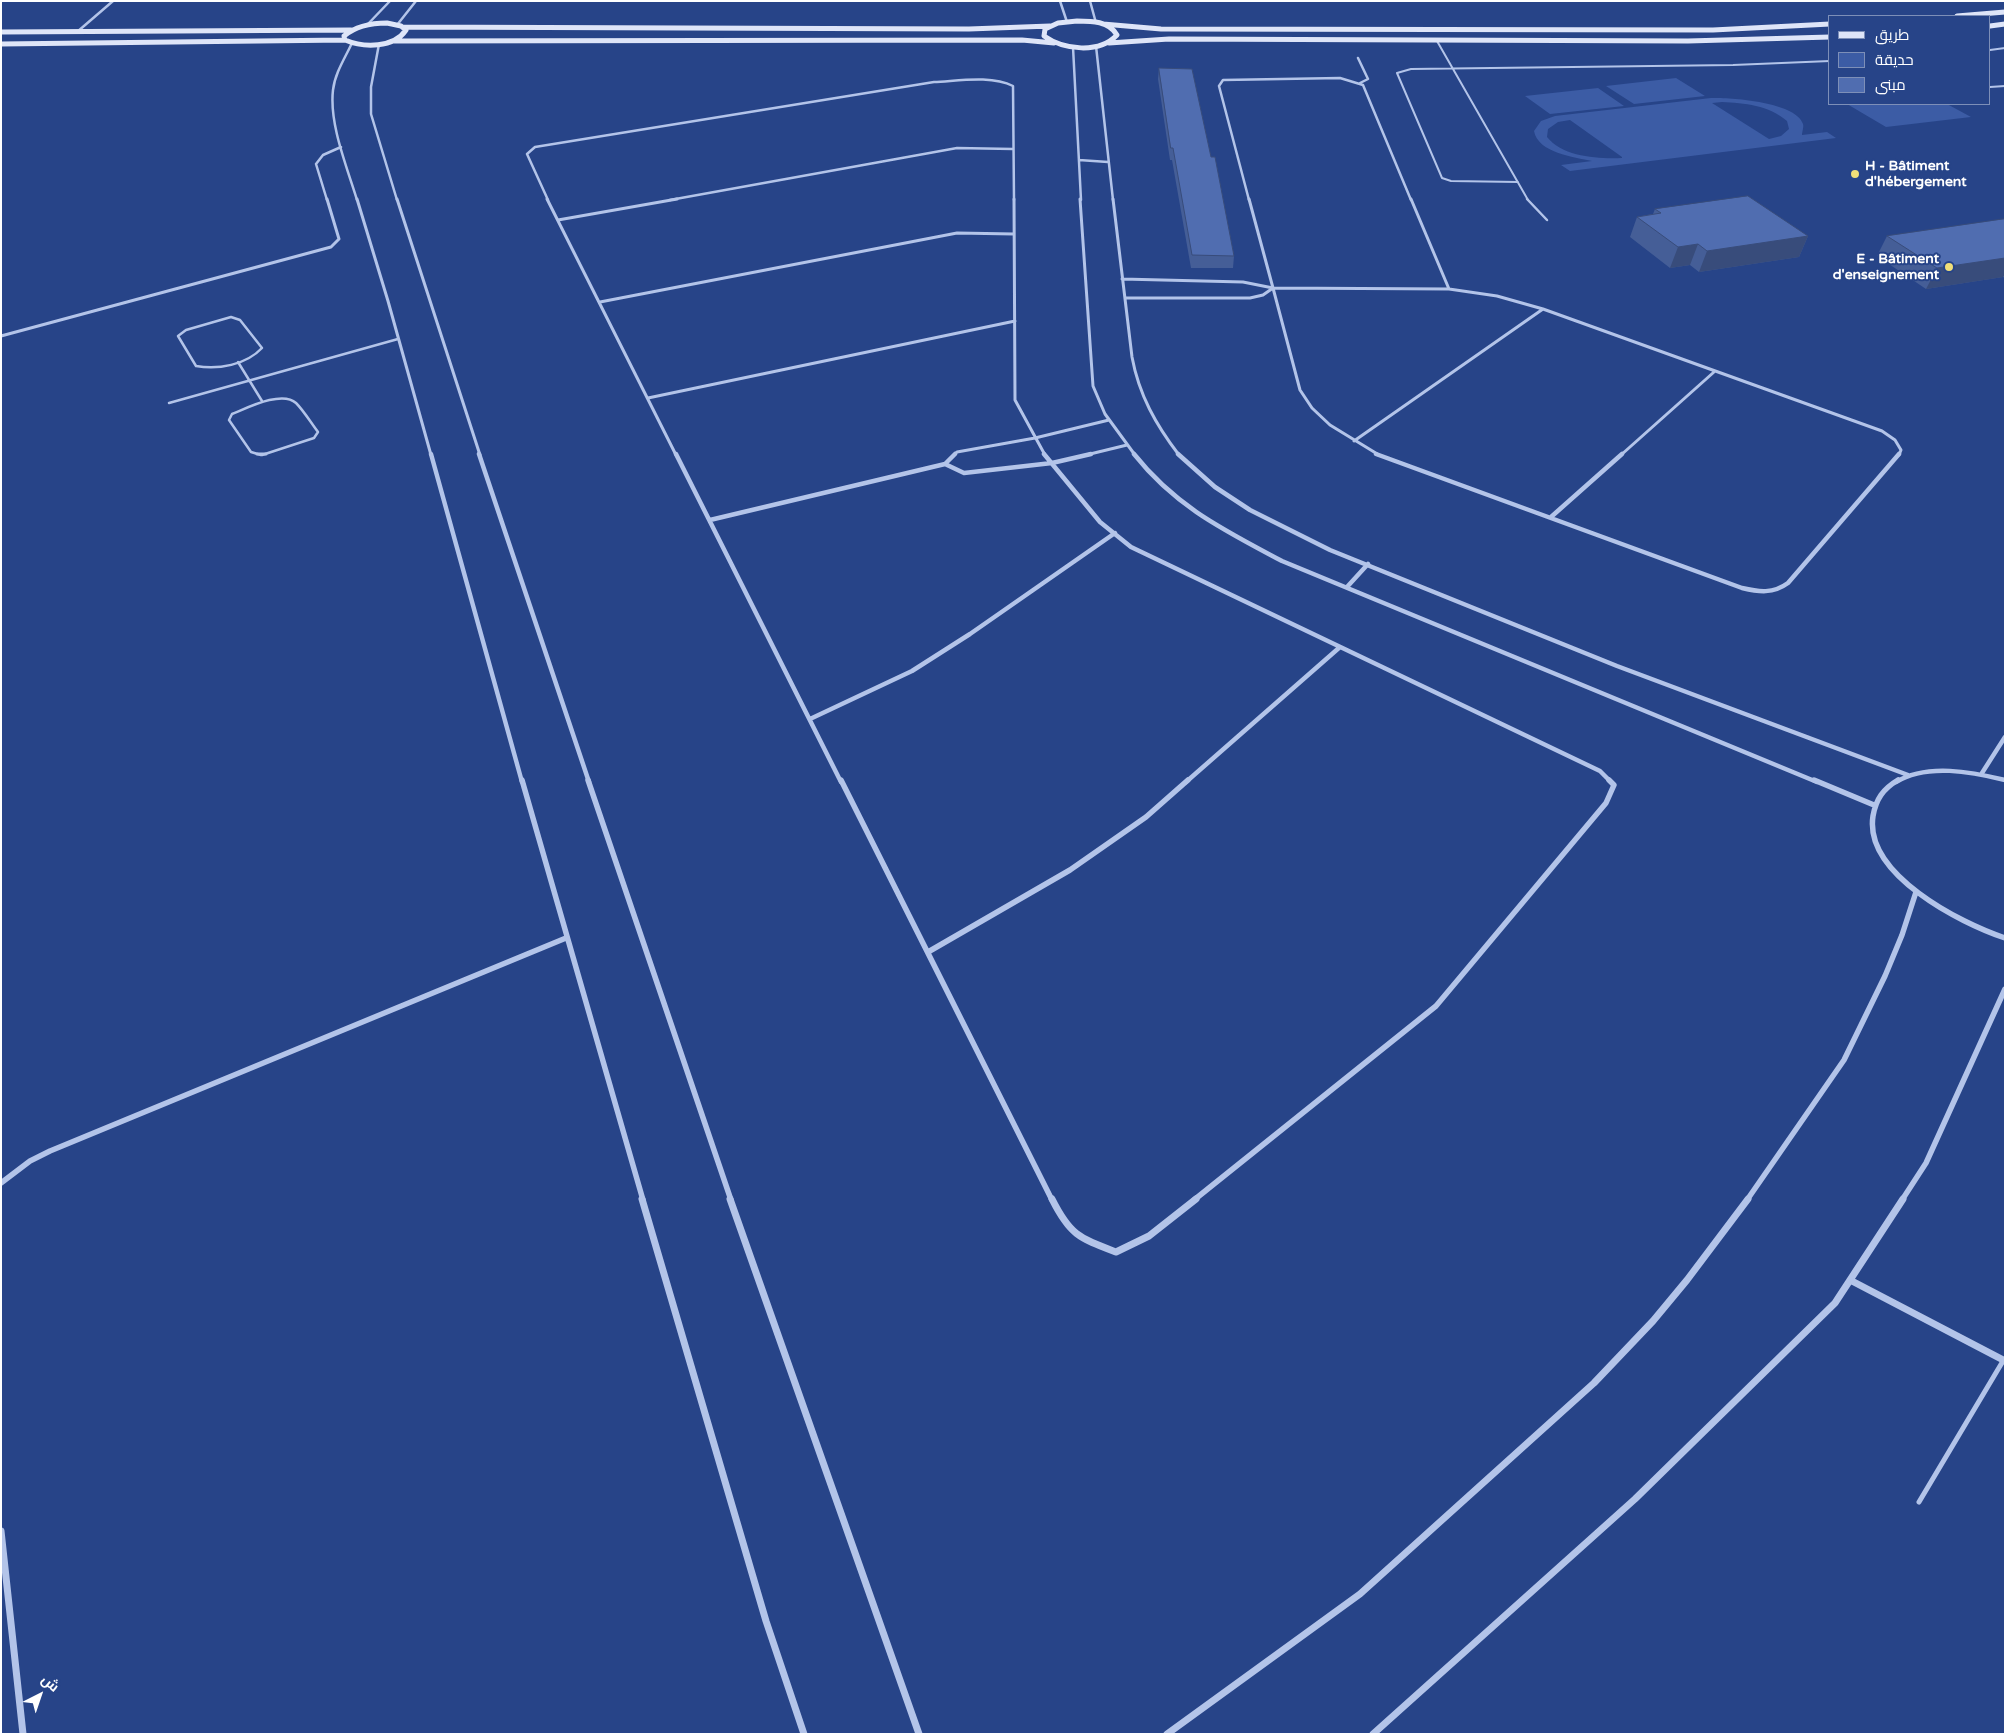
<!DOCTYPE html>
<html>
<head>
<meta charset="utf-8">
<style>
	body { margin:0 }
	#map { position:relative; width:2006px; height:1735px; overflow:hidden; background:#274488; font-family:"Varela Round",Cairo,sans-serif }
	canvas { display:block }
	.frame { position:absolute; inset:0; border:2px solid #fff; pointer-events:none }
	.legend { position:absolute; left:1828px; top:15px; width:162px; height:90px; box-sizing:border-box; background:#274488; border:1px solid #7d8fb8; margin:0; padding:6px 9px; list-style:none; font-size:15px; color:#fff }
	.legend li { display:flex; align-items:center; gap:10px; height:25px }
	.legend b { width:25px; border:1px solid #7d8fb8 }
	.north { position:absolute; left:15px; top:1670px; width:50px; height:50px; -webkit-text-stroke:4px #274488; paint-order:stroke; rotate:41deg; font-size:14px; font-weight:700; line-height:20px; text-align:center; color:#fff }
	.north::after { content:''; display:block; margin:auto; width:18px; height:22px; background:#fff; clip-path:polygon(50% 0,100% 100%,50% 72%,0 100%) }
</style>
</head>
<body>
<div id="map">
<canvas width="2006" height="1735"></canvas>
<div class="frame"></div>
<ul class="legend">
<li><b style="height:6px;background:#dee5f8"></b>طريق</li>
<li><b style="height:14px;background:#3c5ca5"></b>حديقة</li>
<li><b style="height:14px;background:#506db0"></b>مبنى</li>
</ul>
<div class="north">ش</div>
</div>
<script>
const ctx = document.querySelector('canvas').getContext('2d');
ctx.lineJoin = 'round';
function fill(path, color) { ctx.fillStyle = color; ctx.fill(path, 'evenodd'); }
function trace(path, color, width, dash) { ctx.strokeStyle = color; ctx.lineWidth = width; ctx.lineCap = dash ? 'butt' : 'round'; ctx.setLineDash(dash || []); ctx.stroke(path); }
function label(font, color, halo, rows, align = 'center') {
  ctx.font = font + ' "Varela Round",sans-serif'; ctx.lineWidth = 4; ctx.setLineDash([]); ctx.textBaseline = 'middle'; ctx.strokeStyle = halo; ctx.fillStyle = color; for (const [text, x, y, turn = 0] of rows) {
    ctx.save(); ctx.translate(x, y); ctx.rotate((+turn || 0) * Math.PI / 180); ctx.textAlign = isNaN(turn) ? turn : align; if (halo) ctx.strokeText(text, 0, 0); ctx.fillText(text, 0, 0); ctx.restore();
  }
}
const green = new Path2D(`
	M 1676,78 L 1705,96 L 1634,104 L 1606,86 Z
	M 1598,88 L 1624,106 L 1550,114 L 1525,96 Z
	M 1711,98 C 1729,97 1797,102 1803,124 C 1804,127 1802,132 1802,135 L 1827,132 L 1836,138 L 1570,171 L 1561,165 L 1592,161 C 1574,157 1538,153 1534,131 L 1541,121 L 1555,116 ZM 1722,102 C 1744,103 1769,105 1787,121 L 1789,129 L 1781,136 L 1769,139 L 1712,103 ZM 1570,120 L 1622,157 L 1622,158 C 1598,159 1563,157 1547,137 L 1548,129 L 1558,122 Z
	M 1847,104 L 1947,104 L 1971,117 L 1886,127 Z`);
const serviceFar3 = new Path2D(`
	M 1437,41 L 1528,200
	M 1990,50 L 2005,48
	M 1990,87 L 2005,86
	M 1518,182 L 1451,181 L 1442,178 L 1397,73 L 1411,69 L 1733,65 L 1830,61`);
const serviceFar2 = new Path2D(`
	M 1527,199 L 1547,220
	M 231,317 L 240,320 L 262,348 C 246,365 218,370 196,366 L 178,336 L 186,330 Z
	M 238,362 L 262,401
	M 169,403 L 398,339
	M 261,455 L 251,452 L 229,420 L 232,414 C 247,408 282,390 296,403 C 304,411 311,423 318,432 L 314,438 L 262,455`);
const serviceFar1 = new Path2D(`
	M 257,454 L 266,454`);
const service = new Path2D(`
	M 1919,1502 L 2003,1361`);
const minorFar4 = new Path2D(`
	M 1060,1 L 1067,22
	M 1090,1 L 1096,23
	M 367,25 L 390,1
	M 397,25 L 416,1
	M 77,32 L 113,1
	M 352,43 C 345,58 335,73 333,90 C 329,124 347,167 357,200
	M 379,44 L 371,87 L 371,114 L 397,200
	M 1096,46 L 1113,200
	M 1073,47 L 1081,200
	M 1358,58 L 1368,79 L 1360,83
	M 1079,160 L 1108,162
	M 327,200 L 316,164 L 323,155 L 341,147
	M 548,200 L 527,154 L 535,147 L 934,82 C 958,81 991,75 1013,86 L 1014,200
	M 670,200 L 957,148 L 1013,149
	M 1249,200 L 1219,86 L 1223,80 L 1340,78 L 1363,85 L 1411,200`);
const minorFar3 = new Path2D(`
	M 357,199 L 388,301 L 431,455
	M 397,199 L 480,455
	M 547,199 L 676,455
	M 1014,199 L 1015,400 L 1045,455
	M 1080,199 L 1093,386 L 1105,414 L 1135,455
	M 1113,199 L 1132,357 C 1139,395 1156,425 1179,455
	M 1249,199 L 1273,288
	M 1411,199 L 1449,289
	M 558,220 L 677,199
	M 1122,279 L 1243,282 L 1273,288
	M 1126,298 L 1250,298 L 1263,295 L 1273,288
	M 600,302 L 957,233 L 1014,234
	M 1,336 L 331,247 L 339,239 L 327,199
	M 648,398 L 1015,321
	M 1354,441 L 1543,309
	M 954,455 L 957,452 L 1035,438 L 1109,420
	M 1086,455 L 1127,445
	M 1379,455 L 1330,425 L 1312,408 L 1300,390 L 1273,288 L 1449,289 L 1497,296 L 1543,309 L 1882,431 L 1895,440 L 1901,450 L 1899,455
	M 1621,455 L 1714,372`);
const minorFar2 = new Path2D(`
	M 431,454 L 522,782
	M 479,454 L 589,782
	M 676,454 L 841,782
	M 1044,454 L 1100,522 L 1131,547 L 1600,771 L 1611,782
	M 1134,454 C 1176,507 1224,530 1282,561 L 1817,782
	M 1178,454 L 1215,487 L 1250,510 L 1330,550 L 1617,666 L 1908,775
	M 1376,454 L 1742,588 C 1759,592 1773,594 1788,583 L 1899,454
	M 945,464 L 964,473 L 1052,463 L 1091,454
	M 1551,517 L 1622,454
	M 710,520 L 945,464 L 955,454
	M 1347,587 L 1368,564
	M 810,719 L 912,671 L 970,634 L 1115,533
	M 1982,773 L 2005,737
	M 1186,782 L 1340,647
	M 1896,782 C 1927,763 1972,772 2005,780`);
const minorFar1 = new Path2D(`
	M 522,780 L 643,1200
	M 588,780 L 731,1200
	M 841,780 L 1052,1200
	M 1814,780 L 1874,805
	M 1898,780 C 1883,789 1876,799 1873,816 C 1864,874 1960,923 2005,938
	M 928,952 L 1070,870 L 1146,817 L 1188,780
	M 1,1183 L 30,1161 L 50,1151 L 566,938
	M 1194,1200 L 1436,1006 L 1606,803 L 1614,785 L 1609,780
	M 1747,1200 L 1844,1060 L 1885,976 L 1902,935 L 1916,892
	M 1902,1200 L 1926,1163 L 2005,989`);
const minor = new Path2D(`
	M 642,1199 L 766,1621 L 804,1734
	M 730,1199 L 919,1734
	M 1052,1199 C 1070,1235 1079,1238 1116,1252 L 1149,1236 L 1196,1199
	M 1850,1280 L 2005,1361
	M 1,1531 L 23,1734
	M 1167,1734 L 1360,1594 L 1594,1383 L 1653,1321 L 1687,1280 L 1748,1199
	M 1373,1734 L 1635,1499 L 1835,1303 L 1903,1199`);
const secondary = new Path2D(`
	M 1957,16 L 2005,12
	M 1077,21 C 1092,21 1109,21 1117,35 C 1099,54 1064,50 1044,36 L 1045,29 L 1058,23 Z
	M 387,23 L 401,26 L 406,30 C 394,48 364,48 345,40 L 344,36 C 356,26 371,23 387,23 Z
	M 1103,24 L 1161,29 L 1713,30 L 1830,24
	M 1990,26 L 2005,24
	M 403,27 L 969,29 L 1050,26
	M 1,32 L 351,30
	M 392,41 L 1022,40 L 1054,43
	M 1109,43 L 1169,39 L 1688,41 L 1830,37
	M 1,44 L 345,40`);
const wall = new Path2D(`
	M 1159,68 L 1211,157 L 1234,256 L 1233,268 L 1191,268 L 1172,160 L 1170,160 L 1158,79 Z
	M 1655,209 L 1808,236 L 1799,257 L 1699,272 L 1690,265 L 1670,268 L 1630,237 L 1637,217 L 1653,214 Z
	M 2005,219 L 2005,278 L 2003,277 L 1926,289 L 1877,256 L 1887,236 Z`);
const shadedWall = new Path2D(`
	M 1808,236 L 1799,257 L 1699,272 L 1707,251 Z
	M 1698,244 L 1690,265 L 1670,268 L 1678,247 Z
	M 2005,258 L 2005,274 L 2003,277 L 1926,289 L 1937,268 Z`);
const building = new Path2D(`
	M 1159,68 L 1192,69 L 1211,157 L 1215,157 L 1234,256 L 1192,255 L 1173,148 L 1171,148 Z
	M 1748,196 L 1808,236 L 1707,251 L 1698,244 L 1678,247 L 1637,217 L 1661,213 L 1655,209 Z
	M 2005,219 L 2005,258 L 1937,268 L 1887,236 Z`);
const markers = [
	[1855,174,5,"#f1df79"],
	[1949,267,5,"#f1df79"]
];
const farPoinames = [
	["H - Bâtiment",1865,166],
	["d'hébergement",1865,182],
	["E - Bâtiment",1939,259,"right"],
	["d'enseignement",1939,275,"right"]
];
fill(green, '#3c5ca5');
trace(serviceFar3, '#b3c4e9', 2);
trace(serviceFar2, '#b3c4e9', 2.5);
trace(serviceFar1, '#b3c4e9', 3);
trace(service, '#b3c4e9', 5);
trace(minorFar4, '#b3c4e9', 2.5);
trace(minorFar3, '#b3c4e9', 3);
trace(minorFar2, '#b3c4e9', 4.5);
trace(minorFar1, '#b3c4e9', 5.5);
trace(minor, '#b3c4e9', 7);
trace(secondary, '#dee5f8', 5);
fill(wall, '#455e97');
fill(shadedWall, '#384c7b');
fill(building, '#506db0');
trace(building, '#384c7b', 1);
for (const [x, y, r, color] of markers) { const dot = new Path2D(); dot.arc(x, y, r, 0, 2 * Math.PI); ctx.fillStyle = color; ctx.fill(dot); trace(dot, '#274488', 2); }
label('bold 14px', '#fff', '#274488', farPoinames, 'left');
</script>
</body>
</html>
